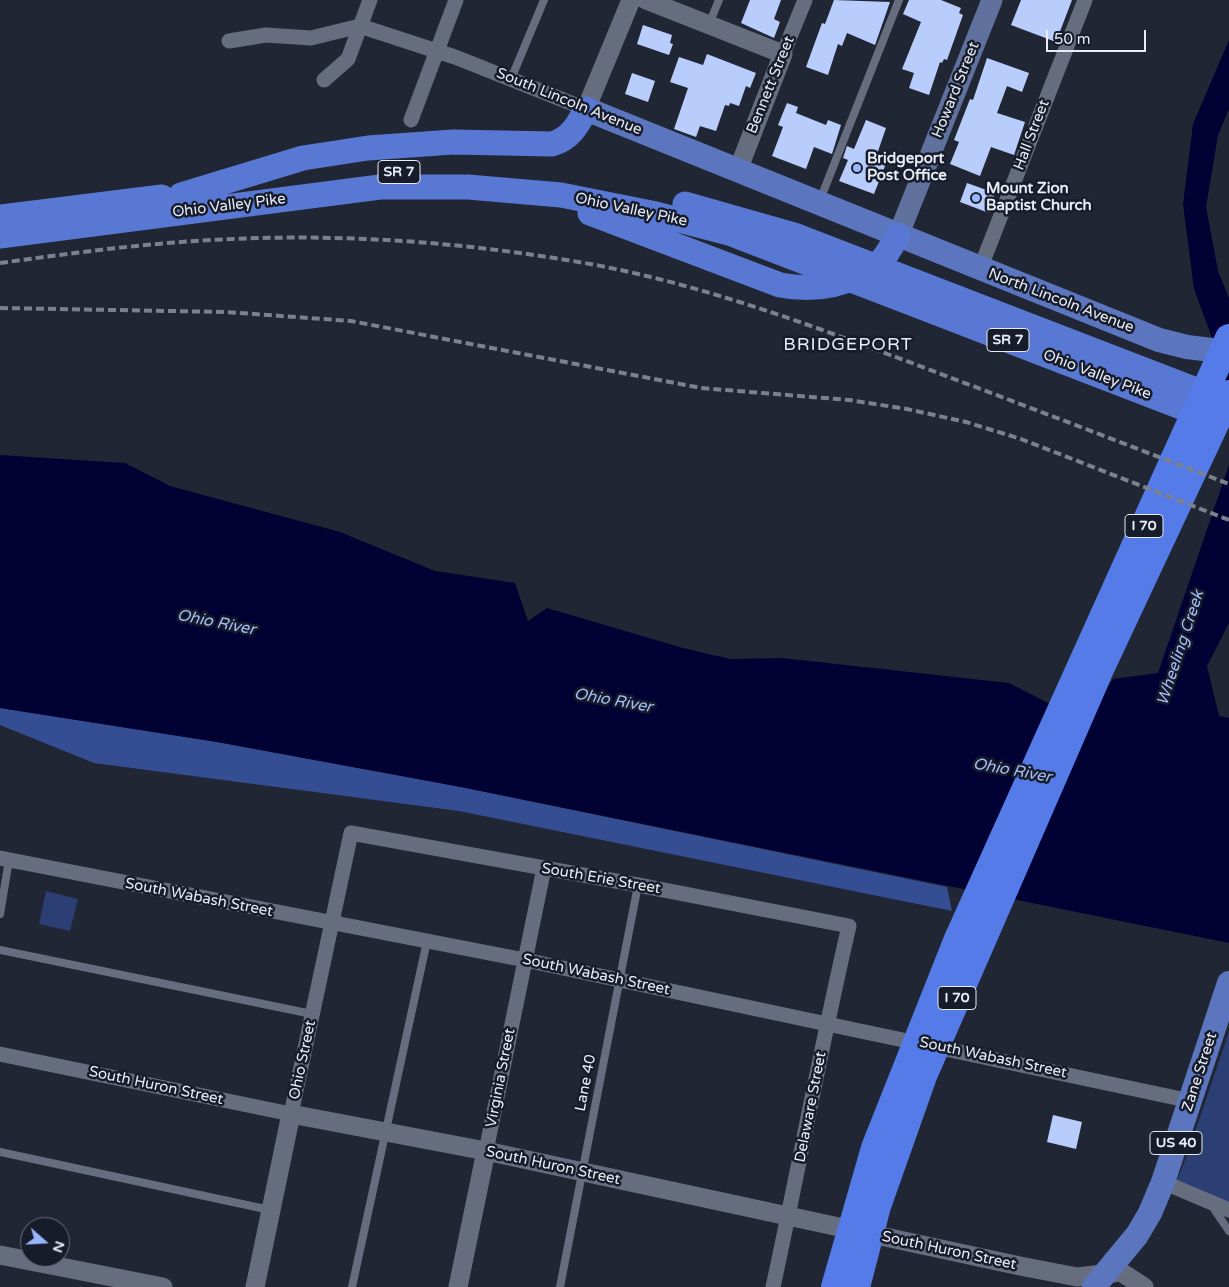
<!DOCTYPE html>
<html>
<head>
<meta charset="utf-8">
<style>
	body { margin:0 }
	#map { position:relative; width:1229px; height:1287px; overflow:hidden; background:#202634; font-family:"Varela Round",sans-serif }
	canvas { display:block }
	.north { position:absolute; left:20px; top:1217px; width:50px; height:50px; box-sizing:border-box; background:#171c2a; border:1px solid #6a6f7c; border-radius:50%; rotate:109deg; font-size:14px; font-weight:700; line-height:20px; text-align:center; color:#e7ecf6 }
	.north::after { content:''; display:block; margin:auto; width:18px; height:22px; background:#98b5fd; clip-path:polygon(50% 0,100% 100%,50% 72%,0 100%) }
	.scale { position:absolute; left:1046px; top:30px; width:100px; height:22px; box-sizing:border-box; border:2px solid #e7ecf6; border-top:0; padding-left:6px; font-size:15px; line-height:18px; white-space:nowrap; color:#e7ecf6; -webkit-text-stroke:4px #171c2a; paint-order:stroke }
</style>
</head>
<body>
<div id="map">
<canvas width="1229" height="1287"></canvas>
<div class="north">N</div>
<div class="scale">50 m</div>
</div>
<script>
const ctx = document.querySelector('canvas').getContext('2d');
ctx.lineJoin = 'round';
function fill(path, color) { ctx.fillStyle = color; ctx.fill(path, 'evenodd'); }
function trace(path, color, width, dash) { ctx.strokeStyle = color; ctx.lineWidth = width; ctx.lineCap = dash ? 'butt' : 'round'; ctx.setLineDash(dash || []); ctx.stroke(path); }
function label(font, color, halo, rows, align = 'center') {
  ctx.font = font + ' "Varela Round",sans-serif'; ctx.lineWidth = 5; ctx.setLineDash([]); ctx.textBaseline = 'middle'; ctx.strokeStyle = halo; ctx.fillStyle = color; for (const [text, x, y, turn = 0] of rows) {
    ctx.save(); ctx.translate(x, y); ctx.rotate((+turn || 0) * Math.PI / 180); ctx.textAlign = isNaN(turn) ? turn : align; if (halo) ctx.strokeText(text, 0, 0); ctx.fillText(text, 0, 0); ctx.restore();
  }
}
const green = new Path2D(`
	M 46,891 L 78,899 L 70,931 L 39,924 Z
	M 1229,1032 L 1229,1210 L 1174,1187 L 1186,1158 Z`);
const forest = new Path2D(`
	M 0,708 L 217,742 L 461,787 L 947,887 L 952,911 L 459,811 L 94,763 L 0,725 Z`);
const water = new Path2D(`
	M 1229,40 L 1229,109 L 1218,135 L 1206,207 L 1218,271 L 1229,298 L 1229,416 L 1225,373 L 1194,289 L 1183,204 L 1193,124 Z
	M 0,455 L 125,463 L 170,486 L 340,532 L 435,571 L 515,583 L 528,621 L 547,608 L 683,648 L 730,659 L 782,658 L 1009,683 L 1085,722 L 1113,679 L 1158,673 L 1229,465 L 1229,623 L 1207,666 L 1219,716 L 1229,718 L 1229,943 L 461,787 L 217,742 L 0,708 Z`);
const building = new Path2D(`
	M 750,0 L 781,0 L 774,19 L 780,22 L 774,38 L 741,23 Z
	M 834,0 L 890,2 L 875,45 L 847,33 L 842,46 L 838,44 L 828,75 L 806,67 L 822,23 L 825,24 Z
	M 909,0 L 941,0 L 961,8 L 959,13 L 963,15 L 947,60 L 944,59 L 942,63 L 940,62 L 929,95 L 909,88 L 914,73 L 902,69 L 921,22 L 903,14 Z
	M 1021,0 L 1072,0 L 1056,42 L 1011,25 Z
	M 643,25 L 672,35 L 670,43 L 673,44 L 669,55 L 637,44 Z
	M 707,54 L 756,73 L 750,88 L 746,86 L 739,106 L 730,103 L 729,106 L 725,105 L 716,131 L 700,126 L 696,137 L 674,129 L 688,88 L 670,82 L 679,57 L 703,65 Z
	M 987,58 L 1029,73 L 1022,92 L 1007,86 L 997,113 L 1025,122 L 1014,155 L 991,147 L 980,176 L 950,164 L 959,142 L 954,140 L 970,99 L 973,100 Z
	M 632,73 L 655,81 L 648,102 L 625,94 Z
	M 787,103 L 798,107 L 796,113 L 826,125 L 828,120 L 841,125 L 832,154 L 814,147 L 806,169 L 772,156 L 783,127 L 778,125 Z
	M 866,120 L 886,128 L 876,157 L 887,161 L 874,194 L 839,181 L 848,160 L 843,158 L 847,146 L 854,149 Z
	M 967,183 L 995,193 L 989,213 L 960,202 Z
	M 1053,1115 L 1082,1122 L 1076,1149 L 1047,1142 Z`);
const service = new Path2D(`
	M 709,24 L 719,0
	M 511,79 L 544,0
	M 820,200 L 899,0
	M 0,914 L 9,860
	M 0,950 L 312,1014
	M 0,1152 L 270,1210
	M 1212,1206 L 1229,1231
	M 352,1287 L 427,941
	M 560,1287 L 638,885`);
const minor = new Path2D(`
	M 229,41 L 266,35 L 311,38 L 360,26 L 455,57 L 586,109
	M 783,54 L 805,0
	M 324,80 L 348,59 L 370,0
	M 411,120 L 456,0
	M 980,269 L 1085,0
	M 0,858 L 525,960 L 1191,1101
	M 0,1054 L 291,1114 L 351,833 L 638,885 L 849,926 C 821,1046 799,1167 773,1287
	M 486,1151 L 544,868
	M 1163,1182 L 1229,1210`);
const tertiary = new Path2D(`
	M 646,0 L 783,54 L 738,170
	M 586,109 L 631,0
	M 0,1255 L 163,1287
	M 255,1287 L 291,1114 L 486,1151 L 1020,1266 L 1077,1277 L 1121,1272 L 1144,1287
	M 458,1287 L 486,1151`);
const secondary = new Path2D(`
	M 898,236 L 992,0`);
const primary = new Path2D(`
	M 586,109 L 1159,340 L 1187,347 L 1229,352
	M 1094,1287 L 1137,1235 L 1150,1213 L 1163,1182 L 1229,983`);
const trunk = new Path2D(`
	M 181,195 L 303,158 L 368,148 L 453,142 L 552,144 C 570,139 578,125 586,109
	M 685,204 L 794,235 L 1222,400
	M 590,213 L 780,285 C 816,292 851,285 880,262 C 887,256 892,244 898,236
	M 0,217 L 162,197
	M 0,236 L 380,187 L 468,187 L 561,195 L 656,214 L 732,234 L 1215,420`);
const motorway = new Path2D(`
	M 835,1287 L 875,1148 L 958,939 L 1229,338
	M 856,1287 L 877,1206 L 923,1076 L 1101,667 L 1229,394`);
const rail = new Path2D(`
	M 0,263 C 65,254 131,245 196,241 C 328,232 461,241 590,264 C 705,285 816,327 925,368 C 1026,406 1128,445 1229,484
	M 0,308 L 226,312 L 351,321 L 701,388 L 849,400 L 907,409 L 966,422 L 1021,439 L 1229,520`);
const markers = [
	[857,168,5,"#98b5fd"],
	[976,198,5,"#98b5fd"]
];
const shields = [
	[399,172,42],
	[1008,340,42],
	[1144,526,38],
	[957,998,38],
	[1176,1143,52]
];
const shieldNames = [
	["SR 7",399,172],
	["SR 7",1008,340],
	["I 70",1144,526],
	["I 70",957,998],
	["US 40",1176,1143]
];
const streetNames = [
	["Bennett Street",771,85,-68],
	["Howard Street",956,90,-68],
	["South Lincoln Avenue",569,102,22],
	["Hall Street",1032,135,-69],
	["Ohio Valley Pike",229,206,-7],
	["Ohio Valley Pike",631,210,12],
	["North Lincoln Avenue",1061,301,21],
	["Ohio Valley Pike",1097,375,21],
	["South Erie Street",601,879,10],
	["South Wabash Street",199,898,11],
	["South Wabash Street",596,975,12],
	["South Wabash Street",993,1058,12],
	["Ohio Street",303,1060,-78],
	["Zane Street",1200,1072,-72],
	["Virginia Street",501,1078,-79],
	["Lane 40",586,1083,-79],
	["South Huron Street",156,1086,12],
	["Delaware Street",811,1107,-79],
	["South Huron Street",553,1166,12],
	["South Huron Street",949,1251,12]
];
const poiNames = [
	["Bridgeport",867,159],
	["Post Office",867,176],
	["Mount Zion",986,189],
	["Baptist Church",986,206]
];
const waterNames = [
	["Ohio River",216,623,11],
	["Wheeling Creek",1181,648,-72],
	["Ohio River",613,701,10],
	["Ohio River",1012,771,10]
];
const quarterNames = [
	["BRIDGEPORT",848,345]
];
fill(green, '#2b3f75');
fill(forest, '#354d93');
fill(water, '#010233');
fill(building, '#b9cdfd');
trace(service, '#656d7e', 8);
trace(minor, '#656d7e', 15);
trace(tertiary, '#656d7e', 19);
trace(secondary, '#60719e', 21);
trace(primary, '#5b75be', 24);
trace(trunk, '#5878d3', 25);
trace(motorway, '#557be8', 28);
trace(rail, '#7b818d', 4, [8, 4]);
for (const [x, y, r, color] of markers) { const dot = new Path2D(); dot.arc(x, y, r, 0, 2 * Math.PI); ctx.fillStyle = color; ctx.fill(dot); trace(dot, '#171c2a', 2); }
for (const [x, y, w] of shields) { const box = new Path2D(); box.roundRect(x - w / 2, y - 11.5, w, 23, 4); ctx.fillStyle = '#171c2a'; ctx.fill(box); trace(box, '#e7ecf6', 1); }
label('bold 14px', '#e7ecf6', null, shieldNames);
label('15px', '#e7ecf6', '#171c2a', streetNames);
label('bold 15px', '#e7ecf6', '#171c2a', poiNames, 'left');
label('italic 16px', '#a5befa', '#171c2a', waterNames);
ctx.letterSpacing = '1px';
label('18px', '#e7ecf6', '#171c2a', quarterNames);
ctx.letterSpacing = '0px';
</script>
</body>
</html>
